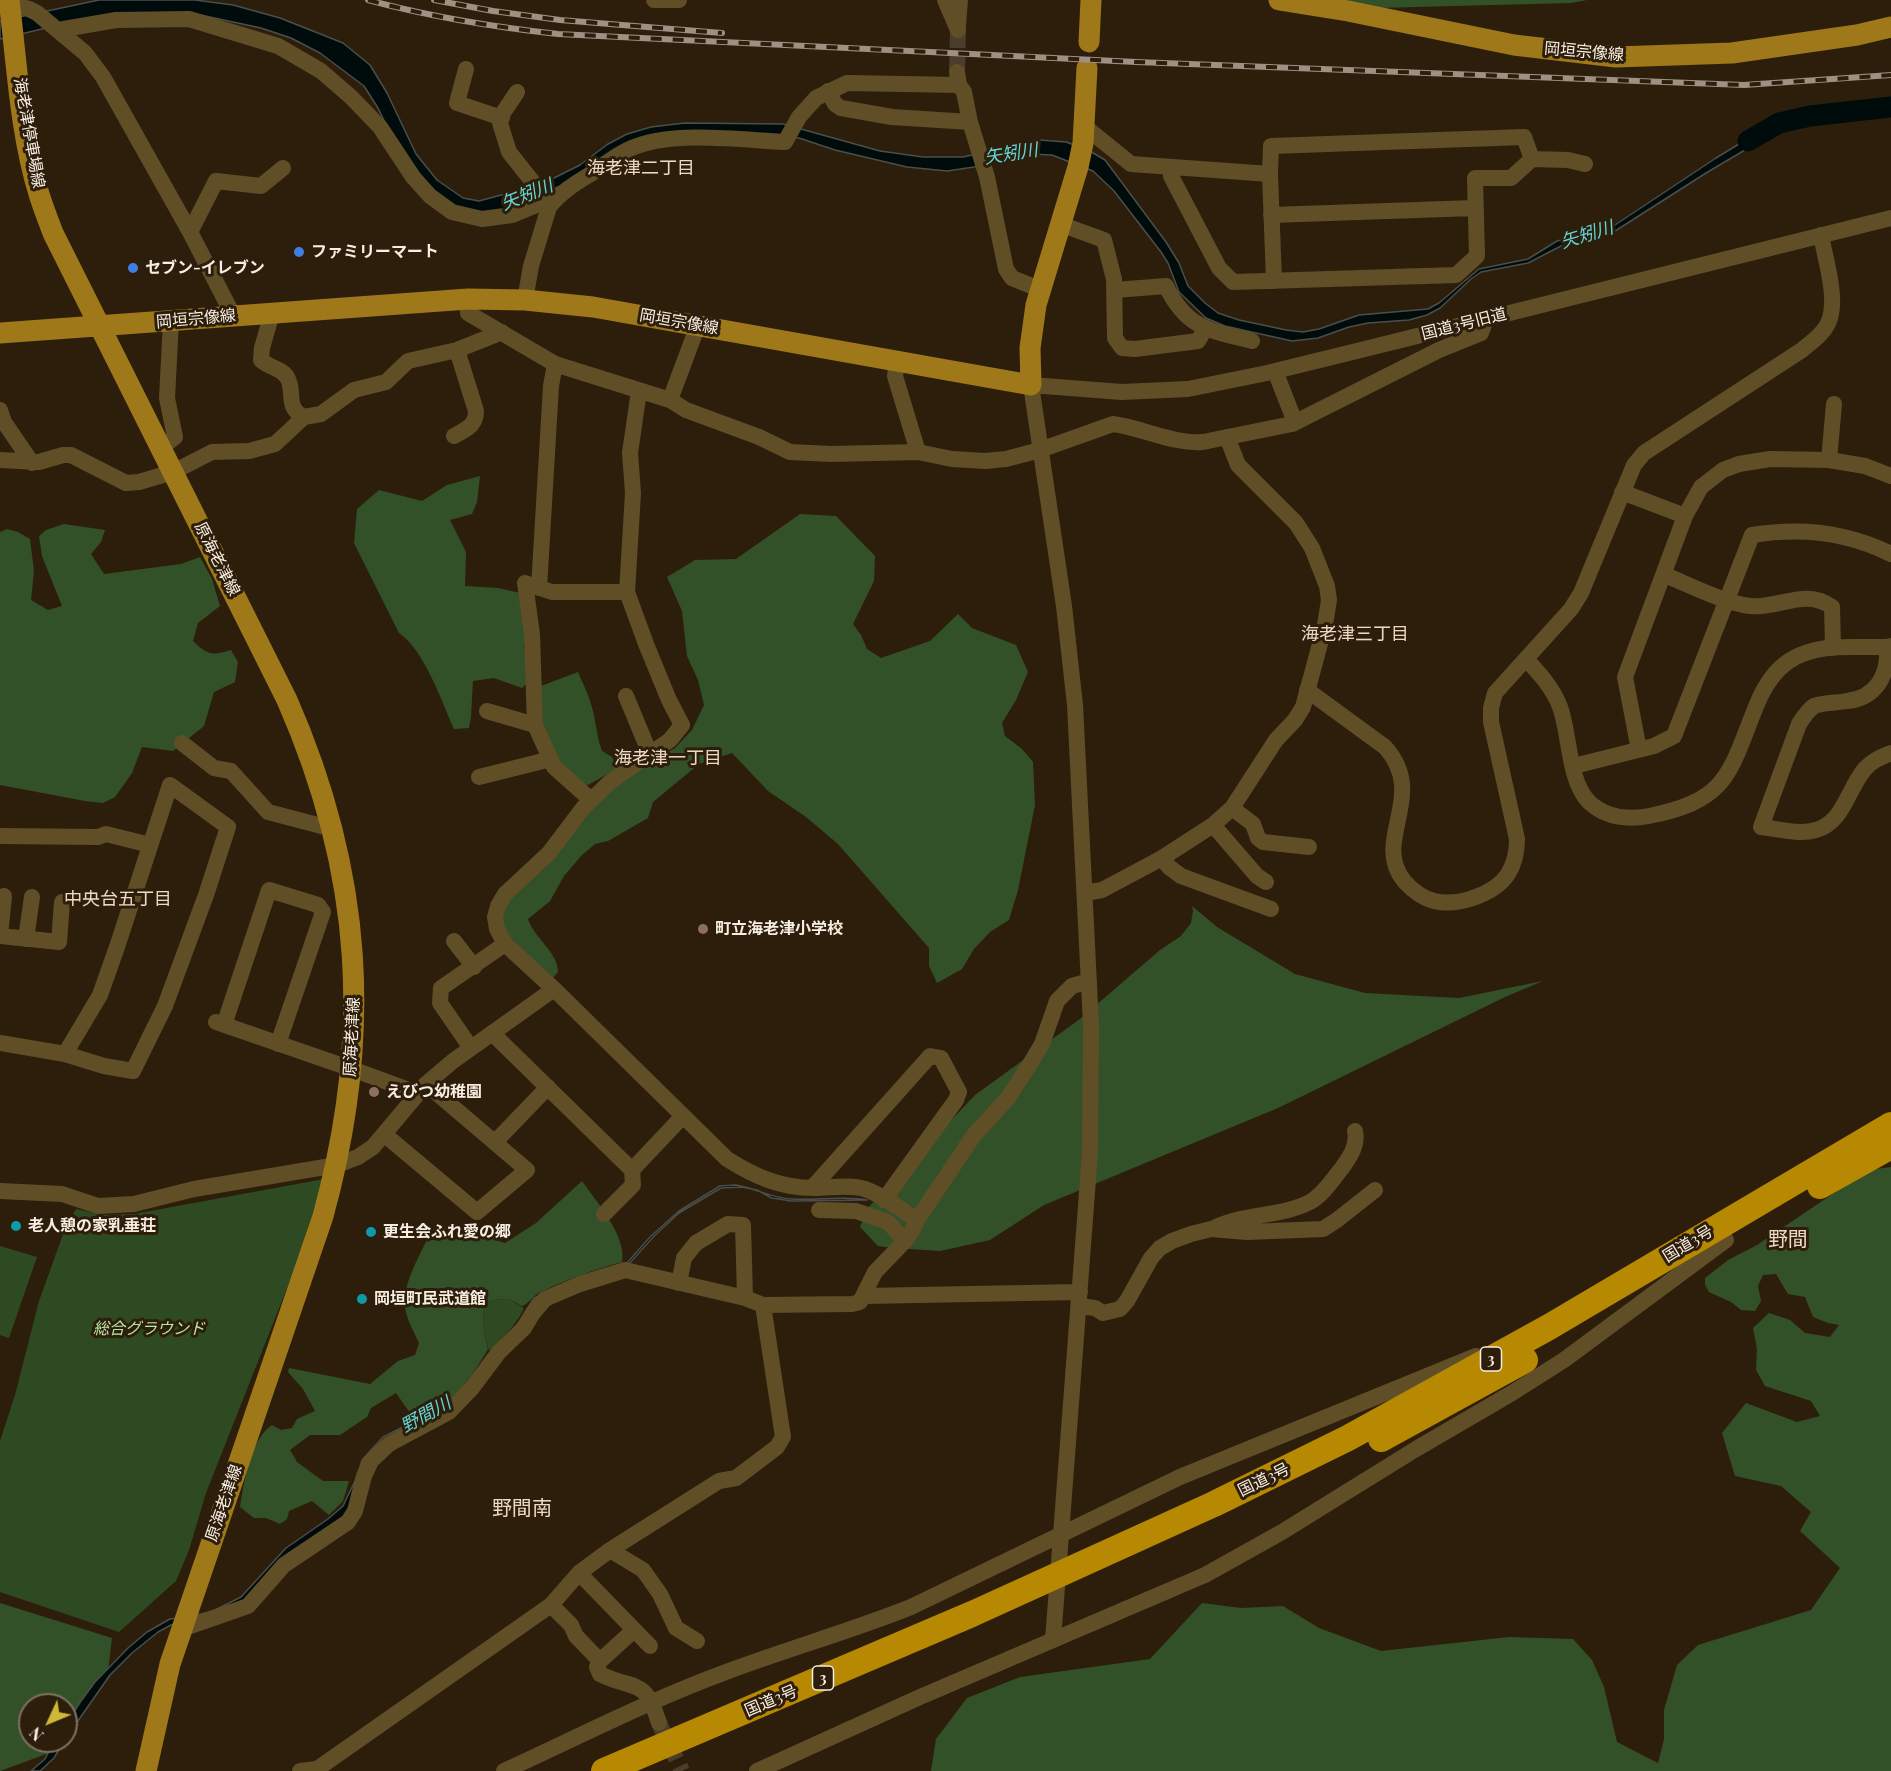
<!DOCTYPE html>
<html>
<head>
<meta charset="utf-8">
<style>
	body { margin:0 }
	#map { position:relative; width:1891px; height:1771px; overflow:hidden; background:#2d1e0c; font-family:"Playfair Display",serif }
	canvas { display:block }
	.north { position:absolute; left:18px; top:1693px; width:60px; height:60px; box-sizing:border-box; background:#2d1e0c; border:2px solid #7e7161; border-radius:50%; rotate:226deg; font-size:16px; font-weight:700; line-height:24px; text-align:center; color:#f7ede1 }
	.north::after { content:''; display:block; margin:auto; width:21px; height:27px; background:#ceb837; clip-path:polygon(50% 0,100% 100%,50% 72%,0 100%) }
</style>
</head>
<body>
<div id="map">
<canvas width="1891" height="1771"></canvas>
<div class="north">N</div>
</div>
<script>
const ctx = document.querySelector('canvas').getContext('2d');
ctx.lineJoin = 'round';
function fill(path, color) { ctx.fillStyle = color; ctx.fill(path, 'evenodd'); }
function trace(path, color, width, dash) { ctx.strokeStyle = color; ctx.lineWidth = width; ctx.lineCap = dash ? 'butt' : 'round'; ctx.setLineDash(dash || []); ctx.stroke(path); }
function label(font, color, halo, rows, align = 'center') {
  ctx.font = font + ' "Playfair Display","Noto Sans JP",serif'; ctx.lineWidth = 6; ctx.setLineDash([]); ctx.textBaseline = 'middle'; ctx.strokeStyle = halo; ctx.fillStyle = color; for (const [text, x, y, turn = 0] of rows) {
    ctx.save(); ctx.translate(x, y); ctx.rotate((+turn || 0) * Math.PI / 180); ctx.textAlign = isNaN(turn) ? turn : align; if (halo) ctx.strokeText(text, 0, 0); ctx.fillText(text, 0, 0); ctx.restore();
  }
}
const green = new Path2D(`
	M 324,1179 L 289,1283 L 206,1493 L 189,1550 L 176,1581 L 119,1632 L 0,1592 L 0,1441 L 15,1395 L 39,1301 L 66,1226 L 76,1209 L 103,1215 L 134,1214 Z
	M 0,1246 L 37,1257 L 9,1338 L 0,1335 Z
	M 509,1299 L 524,1308 C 516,1326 503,1337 489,1351 L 484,1333 L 483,1309 L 490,1300 Z`);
const forest = new Path2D(`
	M 1286,0 L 1587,0 L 1571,3 L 1299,10 Z
	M 480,476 L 477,502 L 472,514 L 450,520 L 466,552 L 465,586 L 498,588 L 520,593 L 529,636 L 524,647 L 531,658 L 531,680 L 522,688 L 494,678 L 473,681 L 471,717 L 469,728 L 454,729 C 441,700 425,651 399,633 L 354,543 L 357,509 L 379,490 L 422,501 L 447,485 Z
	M 800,514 L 836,516 L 875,556 L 874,581 L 853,624 L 861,635 L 867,649 L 881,658 L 930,641 L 958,614 L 972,628 L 1016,645 L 1028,672 L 1016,700 L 1002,723 L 1005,736 L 1022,749 L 1033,762 L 1035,805 L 1018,890 L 1009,920 L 990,932 L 974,949 L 962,969 L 937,983 L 929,966 L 929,948 L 838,844 L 806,817 L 768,791 L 732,753 L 699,764 L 653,802 L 648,818 L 608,841 L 595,844 L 582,855 L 564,876 L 550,901 L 528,919 C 534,938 558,952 558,972 L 552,979 L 506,935 L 502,920 L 506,903 L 592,808 L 618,782 L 675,748 L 692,730 L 704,705 L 698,680 L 687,656 L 682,611 L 667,577 L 695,560 L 736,559 Z
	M 64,524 L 105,530 L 101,542 L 91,554 L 104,574 L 181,564 L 200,557 L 212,579 L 220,606 L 198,623 L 193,641 C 207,655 212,656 231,650 L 238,662 L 235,682 L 214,692 L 204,726 L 173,751 L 142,747 L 132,773 L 115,797 L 103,803 L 85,801 L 0,785 L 0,532 L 7,529 L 18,532 L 30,539 L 34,571 L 31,600 L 48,610 L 62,606 L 42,556 L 39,536 L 46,530 Z
	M 578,672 C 582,682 588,693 591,704 C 596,719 596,735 602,751 L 612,757 L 618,768 L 588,785 L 579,784 L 557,765 L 538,715 L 541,686 Z
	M 1192,906 L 1217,927 L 1295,974 L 1365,993 L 1459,998 L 1543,981 L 1505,997 L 1278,1108 L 1044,1205 L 990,1240 L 940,1251 L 894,1248 L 878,1246 L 860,1227 L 867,1209 L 975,1095 L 1080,1019 L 1160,950 L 1181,936 L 1191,923 L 1193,911 Z
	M 1891,1167 L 1891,1771 L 931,1771 L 936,1739 L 967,1698 L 1020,1677 L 1150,1659 L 1202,1603 L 1241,1608 L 1283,1606 L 1319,1628 L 1381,1651 L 1509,1637 L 1573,1639 L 1592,1660 L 1604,1687 L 1617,1742 L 1658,1763 L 1664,1739 L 1664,1710 L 1677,1665 L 1698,1645 L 1811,1610 L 1840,1568 L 1800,1531 L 1811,1512 L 1781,1486 L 1735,1476 L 1722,1433 L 1746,1403 L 1797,1422 L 1820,1416 L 1811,1401 L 1765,1386 L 1756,1370 L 1757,1349 L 1753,1328 L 1769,1313 L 1790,1320 L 1805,1333 L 1830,1337 L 1839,1325 L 1828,1323 L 1813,1317 L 1805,1297 L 1788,1294 L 1776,1274 L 1763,1275 L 1758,1286 L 1761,1301 L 1755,1311 L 1741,1310 L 1731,1302 L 1709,1292 L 1705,1285 L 1705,1278 L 1728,1260 L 1757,1245 L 1868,1170 Z
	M 582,1181 C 596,1201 627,1236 622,1262 C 594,1270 567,1279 541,1292 C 533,1295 530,1303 522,1306 L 509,1299 L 490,1300 L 483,1309 L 484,1333 L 488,1349 C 472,1376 447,1419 410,1413 L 396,1393 L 371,1408 L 367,1417 L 340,1435 L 310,1435 L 290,1450 L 297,1462 L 323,1481 L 349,1481 L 343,1501 L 329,1515 L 312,1501 L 289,1511 L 287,1519 L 280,1524 L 266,1518 L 254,1518 L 240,1507 C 244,1482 250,1440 272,1425 L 281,1430 L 292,1428 L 297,1419 L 315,1411 L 303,1389 L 288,1372 L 289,1368 L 370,1384 L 398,1361 L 415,1355 L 419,1343 C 414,1332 407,1320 405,1308 C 401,1285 423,1249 433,1228 L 450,1225 L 505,1243 L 536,1223 Z
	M 0,1603 L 112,1638 L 108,1671 L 66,1729 L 66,1705 L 30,1705 L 30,1741 L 58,1741 L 49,1753 L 0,1771 Z`);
const water = new Path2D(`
	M 99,0 L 195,0 L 233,5 L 280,18 L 343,43 L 370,65 L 387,93 L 416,154 L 437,180 L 463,198 L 479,201 L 542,184 L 580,165 L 608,144 L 627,134 L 651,127 L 685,123 L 783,124 L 880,151 L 923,157 L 963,157 L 1039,140 L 1066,142 L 1088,150 L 1105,160 L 1166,242 L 1179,263 L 1188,286 L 1205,303 L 1218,313 L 1239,320 L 1286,330 L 1303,332 L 1319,329 L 1359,315 L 1428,309 L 1439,303 L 1479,269 L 1528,259 L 1557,241 L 1609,229 L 1716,158 L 1772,124 L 1772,134 L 1706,173 L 1612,233 L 1587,241 L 1561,246 L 1528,263 L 1481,272 L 1471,279 L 1440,308 L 1427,315 L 1409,320 L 1368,323 L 1349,327 L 1318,338 L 1292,341 L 1225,326 L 1206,318 L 1179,292 L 1168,263 L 1161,252 L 1114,191 L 1093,171 L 1052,155 L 1029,154 L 974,167 L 947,171 L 907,167 L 835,150 L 799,138 L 775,135 L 674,134 L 525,202 L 497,212 L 476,213 L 455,208 L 433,192 L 392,137 L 378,108 L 364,86 L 320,53 L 291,38 L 261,28 L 196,14 L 79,20 L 0,39 L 0,21 Z
	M 736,1185 C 755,1188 771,1198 791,1199 C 816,1201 844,1195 867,1200 L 791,1201 L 772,1198 L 757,1190 L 742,1187 L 721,1188 L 679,1213 L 654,1236 L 628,1265 L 543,1296 L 461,1398 L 387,1439 L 345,1515 L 251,1597 L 203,1619 L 171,1625 L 158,1632 L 132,1653 L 110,1675 L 66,1738 L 66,1724 L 81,1701 L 95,1682 L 128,1648 L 147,1632 L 170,1619 L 189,1617 L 213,1611 L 241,1597 L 286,1548 L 328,1519 L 343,1506 L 357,1477 L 362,1460 L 383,1437 L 441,1408 L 461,1393 L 519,1322 L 534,1298 L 627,1263 L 650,1237 L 679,1211 L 720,1186 Z
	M 54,1741 L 64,1741 L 54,1758 L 40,1771 L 31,1771 L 45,1759 Z`);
const river = new Path2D(`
	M 1748,141 L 1779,123 L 1810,116 L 1891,107`);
const minorTunnel = new Path2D(`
	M 957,72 L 958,30
	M 659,1723 L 682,1771`);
const minor = new Path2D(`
	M 654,0 L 679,0
	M 945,0 L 958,30
	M 0,1 L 29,9 L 37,13 L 85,53 L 103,77 L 190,232 L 233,315
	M 958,26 L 960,0
	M 58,30 L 116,20 L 189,19 L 278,46 L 321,71 L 351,97 L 380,127 L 413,177 L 430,196 L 452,212 L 482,219 L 512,215 L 541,203
	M 466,69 L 457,103 L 502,118
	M 957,72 L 959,85 L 964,92 L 970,122 L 987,177 L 1006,269 L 1012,278 L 1039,289
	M 828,91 L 835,104 L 841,108 L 892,117 L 970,122
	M 517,92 L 503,113 L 500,123 L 509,152 L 532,181 L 541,203 L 549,207
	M 1084,126 L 1131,164 L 1270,174
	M 1171,168 L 1171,176 L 1219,268 L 1233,282 L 1456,275 L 1477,256 L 1475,178 L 1511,178 L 1532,159 L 1568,160 L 1585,164
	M 1271,215 L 1475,208
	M 1060,224 L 1104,240 L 1114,279 L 1115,338 L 1122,348 L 1135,349 L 1198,341 L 1205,329
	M 190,232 L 216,181 L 261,186 L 283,168
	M 1274,281 L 1270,174 L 1271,146 L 1524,137 L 1532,159
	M 1115,290 L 1166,286 C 1187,329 1209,330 1252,341
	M 468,299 L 468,313 L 555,364 L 670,400 L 686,410 L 759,437 L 790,452 L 831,454 L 918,452 L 952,459 L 985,461 L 1006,459 L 1040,450 L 1113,424 C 1143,428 1172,444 1203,442 L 1292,424 L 1439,350 L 1481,333 L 1486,319
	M 525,300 L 531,266 L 549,207 C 560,193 574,184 589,175 C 604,165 619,152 637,146 C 678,131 742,140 785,142 L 799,117 L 816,98 L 847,83 L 959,85
	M 272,313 L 262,348 L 261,360 C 269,368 283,368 288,379 C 295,394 285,407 304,417
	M 897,361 L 895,376 L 918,452
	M 1275,371 L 1295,422
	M 639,391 L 630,453 L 633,493 L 627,592 L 646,644 L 669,700 L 682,725 L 670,740 L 610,782 L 583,808 L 549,853 L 505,894 L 498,906 L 495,917 L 497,929 L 505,944 L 554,989 L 727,1159 C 754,1176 780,1188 814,1188 C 830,1188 849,1184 865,1189 C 883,1195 901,1210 917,1220
	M 670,400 L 698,325
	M 0,410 L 4,422 L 32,463
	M 454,436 C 466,429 476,426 476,411 L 457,350
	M 161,448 L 175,437 L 167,398 L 171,321
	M 0,460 L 39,462 L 63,455 L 71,455 L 126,483 L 139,482 L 173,472 L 212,452 L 249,451 L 275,444 L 304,417 L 321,414 L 354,390 L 386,382 L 408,361 L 457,350 L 502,332
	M 1829,460 L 1834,404
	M 1622,492 L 1685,516
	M 1665,575 C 1690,585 1735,609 1761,606 C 1786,604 1809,590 1832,607 L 1833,648
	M 539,588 L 551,386 L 555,364
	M 1887,647 C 1889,675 1876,698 1847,701 C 1837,703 1824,702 1814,706 C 1808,710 1803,718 1799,724 L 1761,827 C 1778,829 1799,835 1816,830 C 1843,823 1848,789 1864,770 C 1871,761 1881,757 1891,753
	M 1526,659 C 1539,673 1553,688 1560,707 C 1570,734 1568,781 1589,802 C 1606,818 1627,820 1649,816 C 1730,800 1729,772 1757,704 C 1764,687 1774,671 1789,661 C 1817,642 1855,648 1887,647 L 1891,646
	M 1307,690 L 1385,747 C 1429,796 1371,840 1404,881 C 1412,890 1422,898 1434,901 C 1458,907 1495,894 1508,874 C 1515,863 1517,851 1517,839 L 1491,722 L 1491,708 L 1495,693 L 1571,609 L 1581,593 L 1634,465 L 1644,453 L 1802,350 C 1813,341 1826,332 1830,318 C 1837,295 1825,258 1821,235
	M 626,696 L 650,754
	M 487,711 L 535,725 L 554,767 L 591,800
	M 535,725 L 532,634 L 525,583 L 552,592 L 627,592
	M 182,743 L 214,768 L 231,771 L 268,812 L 333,829
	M 1639,750 L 1625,677 L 1685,516 L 1701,487 L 1723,470 L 1739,464 L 1770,459 L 1829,460 L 1865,466 L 1891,476
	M 1574,766 L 1654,746 L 1674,736 L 1752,535 C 1800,527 1847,532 1891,554
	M 479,777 L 551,759
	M 1232,808 L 1253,824 L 1258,838 L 1263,842 L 1309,847
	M 1213,825 L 1257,876 L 1266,882
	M 0,836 L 98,837 L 106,834 L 150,845
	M 1162,858 L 1169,867 L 1181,876 L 1271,909
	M 1085,893 L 1102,890 L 1162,858 L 1213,825 L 1232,808 L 1276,740 L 1295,720 L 1303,707 L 1325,625 L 1329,600 L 1327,586 L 1312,548 L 1296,523 L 1238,465 L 1227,437
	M 0,936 L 59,942 L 62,902
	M 0,936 L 4,896
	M 26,939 L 32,897
	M 454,941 L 474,967
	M 216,1022 L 352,1069 L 417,1093
	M 224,1025 L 269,890 L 318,905 L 323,912 L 278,1044
	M 492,1033 L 632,1170 L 682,1117
	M 0,1043 L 65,1054 L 104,1066 L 133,1071 L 165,1006 L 206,895 L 228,827 L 170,785 L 117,947 L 100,995 L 65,1054
	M 471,1048 L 440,1003 L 441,988 L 505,944
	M 385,1135 L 477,1212 L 527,1170 L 426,1084
	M 495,1142 L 548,1087
	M 812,1188 L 930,1056 L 941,1058 L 959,1092 L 956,1100 L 884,1200
	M 0,1191 L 62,1194 L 98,1206 L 134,1204 L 194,1189 L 337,1165 L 358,1157 L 373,1147 L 426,1084 L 453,1061 L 554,989
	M 819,1210 L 856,1211 L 888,1222 L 905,1241
	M 604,1214 L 633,1185 L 632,1170
	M 1216,1227 C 1245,1213 1281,1217 1310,1202 C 1323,1195 1333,1179 1342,1168 C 1350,1157 1358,1145 1355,1131
	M 679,1283 L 684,1258 L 696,1243 L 728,1224 L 743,1225 L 745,1298
	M 864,1296 L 1080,1292
	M 1079,1306 L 1095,1308 L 1103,1313 L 1120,1309 L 1127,1301 L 1151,1258 L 1160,1248 L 1172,1241 L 1191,1234 L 1211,1229 L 1247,1232 L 1323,1229 L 1337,1220 L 1375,1190
	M 610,1550 L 643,1570 L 660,1594 L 676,1628 L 697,1641
	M 579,1573 L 650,1646
	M 551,1605 L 571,1625 L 576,1636 L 600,1661 L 597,1667 L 600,1674 C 637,1692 644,1676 659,1723
	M 182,1629 L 248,1606 L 284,1565 L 348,1522 L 355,1511 L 364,1476 L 371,1461 L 389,1444 L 449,1412 L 472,1388 L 499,1352 L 524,1328 L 533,1313 L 545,1299 L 580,1284 L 625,1270 L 745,1298 L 763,1305 L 852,1304 L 860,1302 L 875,1272 L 905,1241 L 912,1231 L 917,1220 L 974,1135 L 1008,1098 L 1030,1064 L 1042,1044 L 1057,1001 L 1072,986 L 1089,981
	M 1053,1640 L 1090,1153 L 1091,1025 L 1075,705 L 1064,606 L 1031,385 L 1122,392 L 1188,389 L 1267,373 L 1369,348 L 1891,218
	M 600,1661 L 634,1630
	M 300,1771 L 317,1769 L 551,1605 L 579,1573 L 610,1550 L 719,1481 L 736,1478 L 777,1447 L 783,1437 L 763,1305
	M 504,1771 C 578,1737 650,1700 726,1672 C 787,1649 851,1631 911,1607 L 1180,1477 L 1476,1356
	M 757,1771 L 920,1697 L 1205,1575 L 1282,1532 L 1416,1449 L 1512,1393 L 1564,1360 L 1726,1240`);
const major = new Path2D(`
	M 9,0 C 17,64 20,132 39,194 C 43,207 48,220 53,233 L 287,700 C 363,873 373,1035 323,1216 L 170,1664 L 146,1771
	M 1279,0 L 1348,11 L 1514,45 L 1616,57 L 1732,53 L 1857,35 L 1891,27
	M 1089,42 L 1091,0
	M 0,333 L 468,299 L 525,300 L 593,307 L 1031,385 L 1030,348 L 1036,305 L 1078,167 L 1083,143 L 1087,68`);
const highway = new Path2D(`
	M 1820,1186 L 1891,1146
	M 1381,1439 L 1525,1360
	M 604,1771 L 972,1614 L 1214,1504 L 1348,1438 L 1549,1327 L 1891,1125`);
const rail = new Path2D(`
	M 368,0 C 431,17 494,27 558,34 L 1136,62 L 1744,85 L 1891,75
	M 434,0 L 493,11 L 560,20 L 722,33`);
const markers = [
	[299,252,6,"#3f7fe0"],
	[133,268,6,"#3f7fe0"],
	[703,929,6,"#8d6e63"],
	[374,1092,6,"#8d6e63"],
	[16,1226,6,"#0f9aa8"],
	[371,1232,6,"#0f9aa8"],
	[362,1299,6,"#0f9aa8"]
];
const shields = [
	[1491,1359,21],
	[823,1678,21]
];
const shieldNames = [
	["3",1491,1359],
	["3",823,1678]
];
const streetNames = [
	["岡垣宗像線",1584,52,5],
	["海老津停車場線",29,133,80],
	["岡垣宗像線",196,319,-5],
	["岡垣宗像線",679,322,10],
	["国道3号旧道",1464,324,-14],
	["原海老津線",217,559,63],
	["原海老津線",352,1037,-87],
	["国道3号",1688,1244,-31],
	["国道3号",1264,1480,-26],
	["原海老津線",224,1503,-71],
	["国道3号",771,1701,-23]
];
const poiNames = [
	["ファミリーマート",311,252],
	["セブン-イレブン",145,268],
	["町立海老津小学校",715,929],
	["えびつ幼稚園",386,1092],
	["老人憩の家乳垂荘",28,1226],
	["更生会ふれ愛の郷",383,1232],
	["岡垣町民武道館",374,1299]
];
const parkNames = [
	["総合グラウンド",149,1329]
];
const waterNames = [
	["矢矧川",1011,154,-9],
	["矢矧川",527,195,-22],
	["矢矧川",1587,235,-17],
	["野間川",426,1415,-29]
];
const neighbourhoodNames = [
	["海老津二丁目",641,168],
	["海老津三丁目",1355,634],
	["海老津一丁目",668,758],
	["中央台五丁目",118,899]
];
const quarterNames = [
	["野間",1788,1240],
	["野間南",522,1509]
];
fill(green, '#2d4a22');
fill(forest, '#335128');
fill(water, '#000b0b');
trace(water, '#4a4f4b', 1.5);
trace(river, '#000b0b', 21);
trace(minorTunnel, '#4b3d2c', 16, [16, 8]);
trace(minor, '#604e27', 16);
trace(major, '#9f7819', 21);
trace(highway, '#b78802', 26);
trace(rail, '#9e9183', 6);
trace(rail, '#2d1e0c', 4, [11]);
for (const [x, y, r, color] of markers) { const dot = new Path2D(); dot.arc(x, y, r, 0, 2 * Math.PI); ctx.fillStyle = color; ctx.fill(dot); trace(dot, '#2d1e0c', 2); }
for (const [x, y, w] of shields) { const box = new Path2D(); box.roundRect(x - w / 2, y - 12, w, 24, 4.5); ctx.fillStyle = '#2d1e0c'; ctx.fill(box); trace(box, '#f7ede1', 1.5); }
label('bold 15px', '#f7ede1', null, shieldNames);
label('16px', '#f7ede1', '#2d1e0c', streetNames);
label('bold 16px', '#f7ede1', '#2d1e0c', poiNames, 'left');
label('italic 16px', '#b6e8a5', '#2d1e0c', parkNames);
label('italic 18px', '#62d5d6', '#2d1e0c', waterNames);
label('18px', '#edd9c1', '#2d1e0c', neighbourhoodNames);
label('20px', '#edd9c1', '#2d1e0c', quarterNames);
</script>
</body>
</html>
